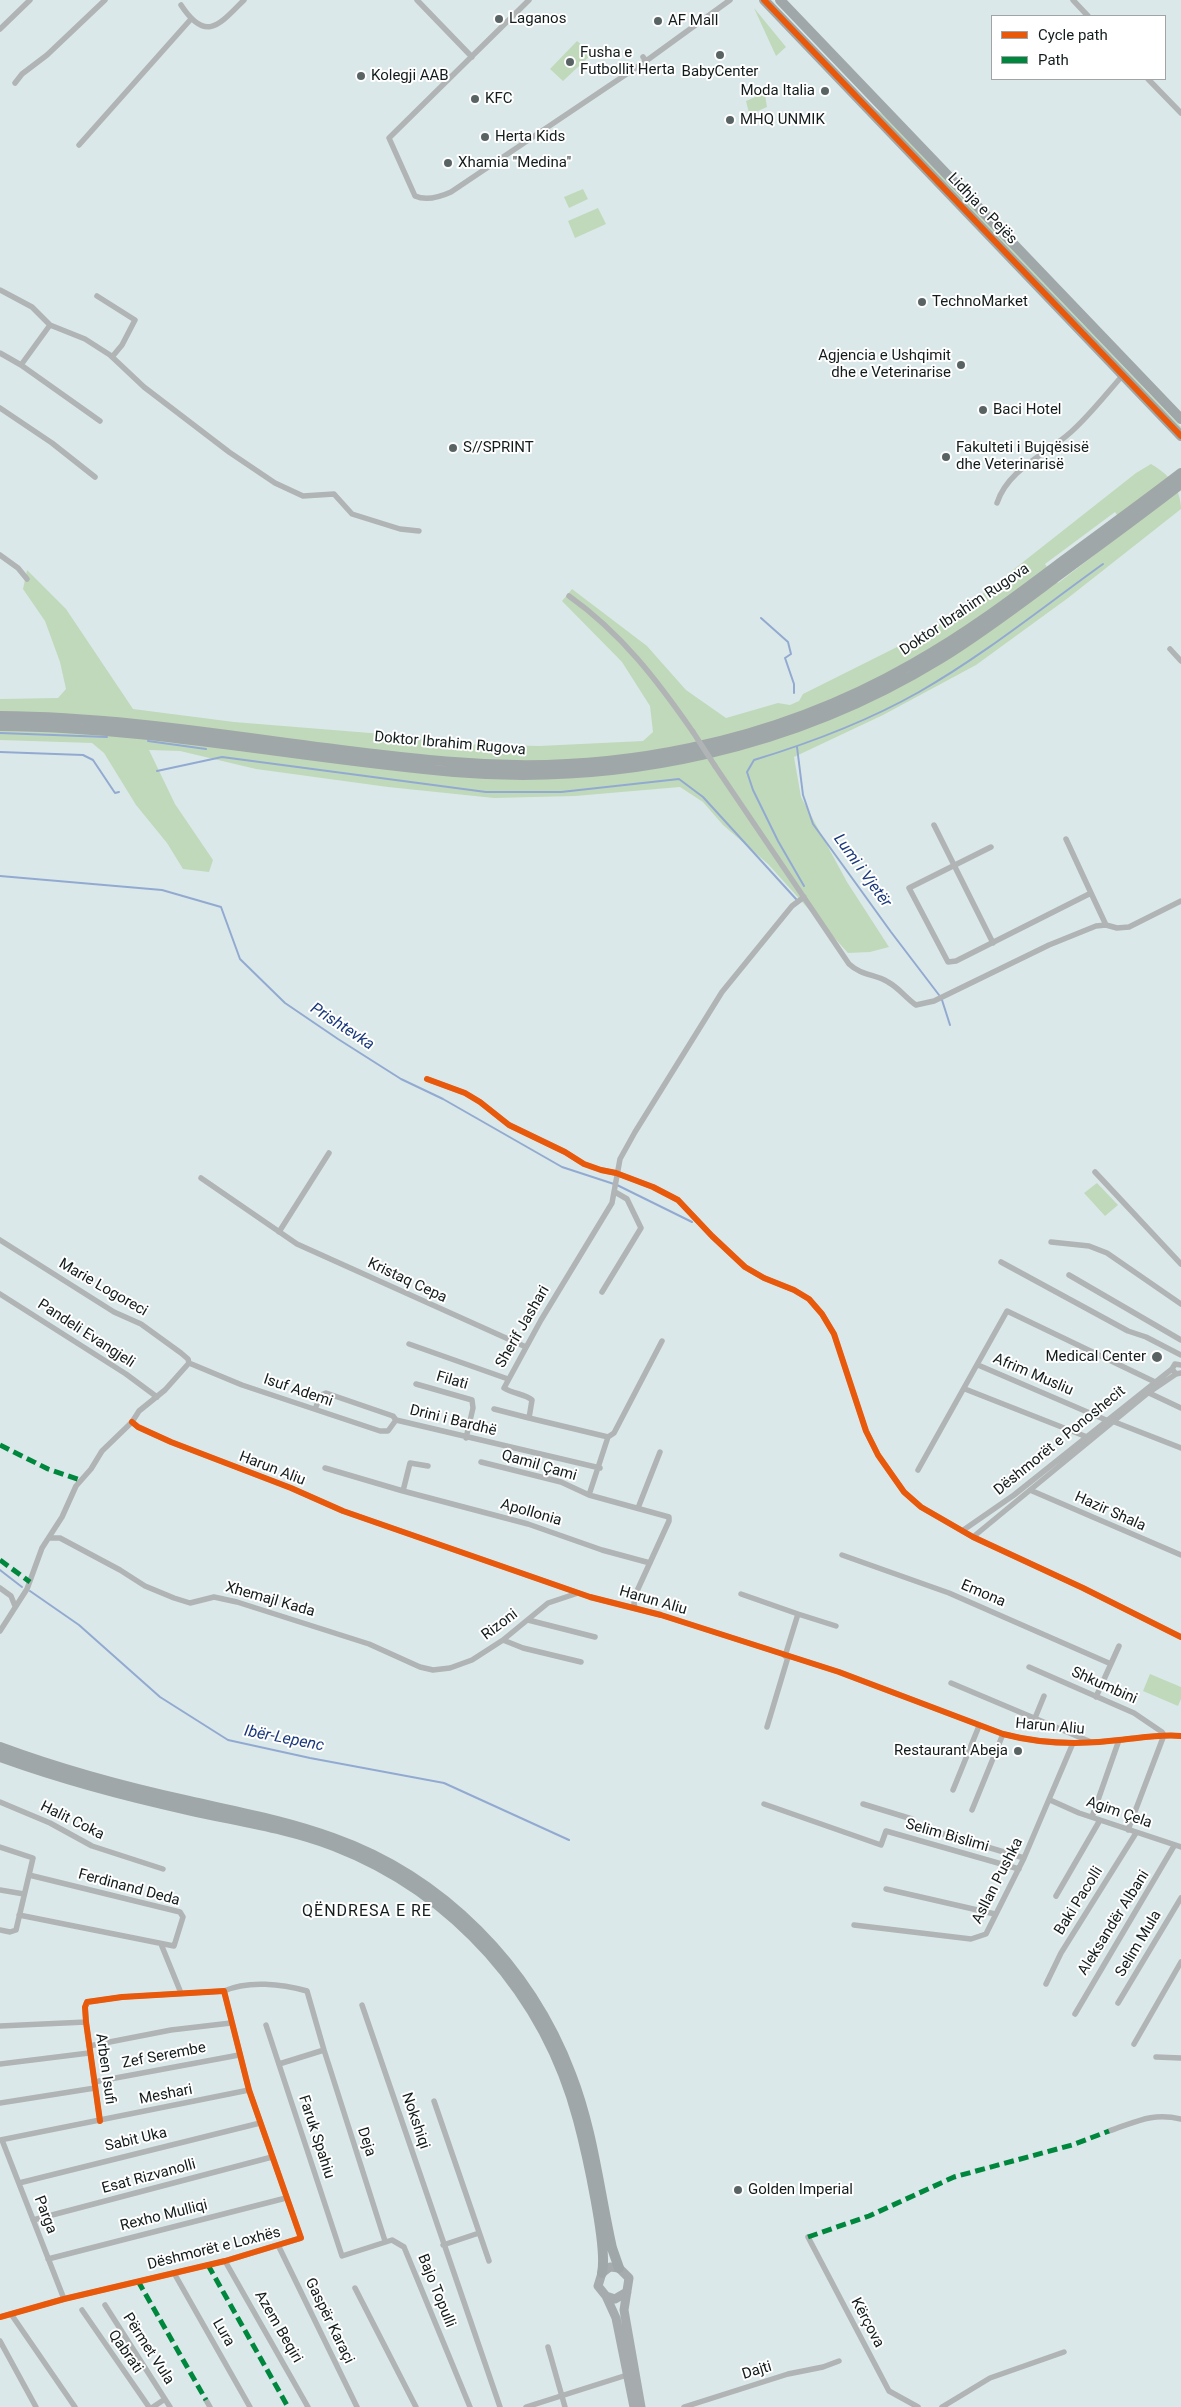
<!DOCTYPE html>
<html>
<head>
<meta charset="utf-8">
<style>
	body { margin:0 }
	#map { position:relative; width:1181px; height:2407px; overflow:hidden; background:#dbe8e9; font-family:Roboto,sans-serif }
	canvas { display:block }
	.legend { position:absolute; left:991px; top:15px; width:175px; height:65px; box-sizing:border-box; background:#fff; border:1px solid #a1a4a4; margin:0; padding:6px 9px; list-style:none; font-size:15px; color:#131c1c }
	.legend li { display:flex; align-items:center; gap:10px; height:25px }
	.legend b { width:25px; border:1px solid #a1a4a4 }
</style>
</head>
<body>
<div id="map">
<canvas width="1181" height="2407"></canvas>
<ul class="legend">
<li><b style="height:6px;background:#e8590c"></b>Cycle path</li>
<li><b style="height:6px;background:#00873e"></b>Path</li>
</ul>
</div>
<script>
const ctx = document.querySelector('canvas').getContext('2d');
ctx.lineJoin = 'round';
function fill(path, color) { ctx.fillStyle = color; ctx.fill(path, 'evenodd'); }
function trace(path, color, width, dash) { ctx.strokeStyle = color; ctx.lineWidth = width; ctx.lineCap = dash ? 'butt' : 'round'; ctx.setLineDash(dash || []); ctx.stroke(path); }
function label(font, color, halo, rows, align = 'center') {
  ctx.font = font + ' Roboto,sans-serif'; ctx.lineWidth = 4; ctx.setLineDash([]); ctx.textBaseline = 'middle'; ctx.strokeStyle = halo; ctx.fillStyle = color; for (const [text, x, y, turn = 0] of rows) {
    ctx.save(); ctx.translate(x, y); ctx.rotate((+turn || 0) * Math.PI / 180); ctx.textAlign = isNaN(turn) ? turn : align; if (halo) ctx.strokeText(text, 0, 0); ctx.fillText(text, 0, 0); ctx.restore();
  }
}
const green = new Path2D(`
	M 754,8 L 786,47 L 776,56 Z
	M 577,41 L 592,54 L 563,81 L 550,69 Z
	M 762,94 L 765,95 L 767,107 L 751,114 L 749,113 L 746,101 Z
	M 876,110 L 884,115 L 1181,427 L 1181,431 Z
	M 583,189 L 588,199 L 569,208 L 564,197 Z
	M 598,208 L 606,224 L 575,238 L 568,221 Z
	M 1151,464 C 1169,474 1181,489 1181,509 L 1068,598 L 976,665 L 883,715 L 794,757 L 801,797 L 847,882 L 889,947 L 870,952 L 848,953 L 768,864 L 723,825 L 703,802 L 680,787 L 575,796 L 494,798 L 388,787 L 256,769 L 180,751 L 149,750 L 175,804 L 213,860 L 209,872 L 183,869 L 167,843 L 136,805 L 104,753 L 92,743 L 0,740 L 0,699 L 58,698 L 66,689 L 60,662 L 45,621 L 23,589 L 27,570 L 66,609 L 133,709 L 234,722 L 395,735 L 458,744 L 539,746 L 643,741 L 653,732 L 650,706 L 622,662 L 562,601 L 572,589 L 647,646 L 686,690 L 726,718 L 778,703 L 790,705 L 799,701 L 803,694 L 931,630 L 971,603 L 1136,473 ZM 1115,512 L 1127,530 L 1058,583 L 1045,564 Z
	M 1097,1183 L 1118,1205 L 1105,1216 L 1084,1193 Z
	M 1150,1674 L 1181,1687 L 1181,1699 L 1178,1706 L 1143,1691 Z`);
const stream = new Path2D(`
	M 761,618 L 788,642 L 791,654 L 785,658 L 794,684 L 794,693
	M 0,733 L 107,737
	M 148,741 L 206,749
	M 797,747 L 803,795 L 813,824 L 891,932 L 939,995
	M 0,752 L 83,755 L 93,760 L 115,793 L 119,792
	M 157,771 L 222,757 L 486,792 L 561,792 L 679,779 L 703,797 L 796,899
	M 0,876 L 162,890 L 221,907 L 240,959 L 285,1003 L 338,1039 L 401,1079 L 443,1099 L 562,1167 L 617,1185 L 692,1222
	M 804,886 L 778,841 L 753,790 L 747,772 L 754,760 C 810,743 868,721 919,692 C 984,655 1043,607 1103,564
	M 942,1000 L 950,1025
	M 0,1570 L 22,1587
	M 30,1591 L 79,1625 L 160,1697 L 228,1740 L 310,1758 L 444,1783 L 569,1840`);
const street = new Path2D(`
	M 417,0 L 472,57
	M 529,0 L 389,138 L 415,196 C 426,201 440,197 451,192 L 646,61
	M 1073,0 L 1088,16
	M 181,5 C 206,43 219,25 244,0
	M 0,29 L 30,0
	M 643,57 L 646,61 L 730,0
	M 1148,79 L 1181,113
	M 15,83 L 22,74 L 47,55 L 105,0
	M 79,145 L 191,19
	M 0,290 L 32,307 L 50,325 L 85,339 L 110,355 L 144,387 L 229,452 L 275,483 L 303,496 L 334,494 L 352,514 L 400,529 L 419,531
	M 97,296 L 135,320 L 122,345 L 112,357
	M 50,325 L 21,365 L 100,421
	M 0,353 L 21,365
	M 0,408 L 52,443 L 95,477
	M 997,503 C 1008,469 1047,454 1071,432 C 1090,415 1106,394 1123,375
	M 0,555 L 18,568 L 27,579
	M 569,596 C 621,633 657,680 693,732
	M 1170,649 L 1181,661
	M 715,766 L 849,964 C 862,976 875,974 888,982 C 899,988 906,998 916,1005 L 934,1001 L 1049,945 L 1096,926 L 1106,925
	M 934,825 L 993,943
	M 1066,839 L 1091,893
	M 991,847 L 909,888 L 948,962 L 956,961 L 1091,893 L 1106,925 L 1117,928 L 1129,927 L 1181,901
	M 427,1079 L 465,1093 L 480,1102 L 509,1125 L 565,1152 L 584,1164 L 601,1170 L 616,1173 L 653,1187 L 678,1200 L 712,1236 L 745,1267 L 764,1278 L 794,1290 L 809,1299 L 822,1314 L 834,1334 L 866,1431 L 878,1455 L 904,1492 L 921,1507 L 973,1537 L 1083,1588 L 1181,1637
	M 1095,1172 L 1181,1264
	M 201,1178 L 297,1244 L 526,1347
	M 279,1232 L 329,1153
	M 0,1240 L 114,1312 L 141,1324 L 181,1353 L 188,1359 L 189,1363
	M 1051,1242 L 1089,1246 L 1107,1253 L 1181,1304
	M 1001,1262 L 1128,1331 L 1146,1337 L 1181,1355
	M 1069,1275 L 1181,1340
	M 602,1292 L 641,1228 L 627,1199 L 615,1192
	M 0,1294 L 126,1374 L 157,1397
	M 409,1344 L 508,1379
	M 189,1363 L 242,1385 L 380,1431 L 388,1431 L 396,1420
	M 978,1365 L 1106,1420
	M 1181,1365 L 1175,1364 L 1172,1369 L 1176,1374 L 1181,1373
	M 416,1384 L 472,1400 L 473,1408 L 466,1438
	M 965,1389 L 1087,1437
	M 1147,1392 L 1181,1408
	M 315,1409 L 321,1395 L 326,1393 L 393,1416 L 396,1420 L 600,1468
	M 494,1409 L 529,1418
	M 1112,1421 L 1181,1448
	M 132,1422 L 138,1427 L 171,1442 L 291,1488 L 343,1511 L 590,1597 L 661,1615 L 839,1672 L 1003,1734 C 1041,1744 1081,1745 1119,1740 C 1140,1738 1160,1734 1181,1736
	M 608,1437 L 614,1433 L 662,1341
	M 481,1462 L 561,1482 L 589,1495
	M 428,1466 L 410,1463 L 403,1491 L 528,1524 L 602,1550 L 650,1563
	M 325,1468 L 403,1491
	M 918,1470 L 1007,1311 L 1155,1382
	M 1030,1490 L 1181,1555
	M 638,1508 L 660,1452
	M 962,1531 L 1014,1495 L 1172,1369
	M 973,1537 L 1148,1393 L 1176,1374
	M 49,1538 L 60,1538 L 120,1570 L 145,1586 L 174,1598 L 190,1603 L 214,1597 L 237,1602 L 369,1644 L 420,1667 L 433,1670 L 450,1668 L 472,1660 L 503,1640 L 548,1603 L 578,1593
	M 842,1555 L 949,1593 L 1111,1664
	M 0,1588 L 11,1596 L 15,1606
	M 741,1594 L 798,1614 L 785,1656
	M 635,1608 L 634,1603 L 637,1591 L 669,1521 L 669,1517 L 589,1495 L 608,1437 L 529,1418 L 532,1400 C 526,1394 513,1394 504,1388 L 541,1320 L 612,1203 L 620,1159 L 635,1132 L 722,992 L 792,906 L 804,897
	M 798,1614 L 836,1626
	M 528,1620 L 595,1637
	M 0,1631 L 27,1589 L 42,1548 L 62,1517 L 76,1486 L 91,1469 L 102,1451 L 132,1422 L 139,1411 L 165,1390 L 189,1363
	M 503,1640 L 523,1648 L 581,1662
	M 1029,1667 L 1134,1713 L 1162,1732 L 1164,1735 L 1128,1830
	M 951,1683 L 1091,1742
	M 1096,1697 L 1119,1646
	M 1035,1718 L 1044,1696
	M 767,1727 L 788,1657
	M 953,1790 L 979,1726
	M 1050,1800 L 1079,1813 L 1181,1847
	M 0,1802 L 50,1823 L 92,1846 L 163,1869
	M 764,1804 L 881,1845 L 886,1831 L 1019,1869
	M 863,1804 L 912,1819 L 910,1824 L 1024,1858
	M 972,1810 L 1003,1734
	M 1092,1817 L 1119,1740
	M 0,1847 L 33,1858 L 16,1930 L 10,1932 L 0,1930
	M 886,1889 L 995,1914
	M 0,1890 L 24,1894
	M 1056,1896 L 1100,1820
	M 19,1915 L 174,1946 L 183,1917 L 180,1912 L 29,1875
	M 854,1925 L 971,1939 L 986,1934 L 1024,1858 L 1073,1743
	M 161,1944 L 181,1993
	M 1046,1984 L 1061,1953 L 1136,1833
	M 224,1991 C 248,1980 282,1984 307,1991 L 324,2050 L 385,2241
	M 1118,2003 L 1181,1898
	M 362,2005 L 500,2407
	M 1075,2014 L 1174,1846
	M 266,2025 L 342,2256 L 392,2240 L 404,2247 L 470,2407
	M 0,2026 L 86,2022
	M 1134,2044 L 1181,1962
	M 89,2046 L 171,2030 L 231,2023
	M 1156,2057 L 1181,2058
	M 0,2064 L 89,2053
	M 279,2064 L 324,2050
	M 94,2082 L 239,2055
	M 434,2101 L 489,2261
	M 0,2103 L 95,2088
	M 1109,2131 C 1136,2122 1152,2112 1181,2119
	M 0,2140 L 249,2090
	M 2,2140 L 64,2299
	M 19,2183 L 260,2123
	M 33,2220 L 272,2157
	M 808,2237 L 889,2391 L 918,2407
	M 443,2245 L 479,2233
	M 279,2247 L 357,2407
	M 48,2259 L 286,2198
	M 225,2261 L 308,2407
	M 174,2273 L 250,2407
	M 355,2288 L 416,2407
	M 105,2305 L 170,2407
	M 82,2310 L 149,2407
	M 11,2314 L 75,2407
	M 0,2317 L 64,2299 L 225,2261 L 301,2238 L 249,2090 L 224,1991 L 122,1997 L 87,2002 L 85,2007 L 86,2022 L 100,2121
	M 0,2341 L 36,2407
	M 548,2347 L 565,2407
	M 206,2400 L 210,2407
	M 153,2407 L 165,2399
	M 526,2407 L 627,2375
	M 684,2407 L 788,2374 L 823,2367 L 839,2361
	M 942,2407 L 990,2378 L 1064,2352`);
const primary = new Path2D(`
	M 627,2292 L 615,2299 L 606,2296 L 598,2286 L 602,2273 L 610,2267 L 619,2268 L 629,2278 L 624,2310 L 641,2407
	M 606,2296 L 616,2318 L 634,2407`);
const highway = new Path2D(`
	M 764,0 L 1181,436
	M 780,0 L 1181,419
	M 0,716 C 153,717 302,750 454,762 C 612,776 774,743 912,664 C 966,634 1015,597 1064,560 C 1103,531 1142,503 1181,473
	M 0,726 C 153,727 302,759 454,772 C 622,786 795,748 940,659 C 981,634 1020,604 1059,575 C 1100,545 1141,515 1181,484
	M 0,1747 C 62,1770 125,1787 189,1801 C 238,1812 287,1821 333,1838 C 443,1877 530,1966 571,2074 C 593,2130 599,2190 612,2248 L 619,2268
	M 0,1757 C 61,1779 124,1796 188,1810 C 236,1821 287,1828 334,1846 C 455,1893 545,1995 578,2120 C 586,2150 608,2247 602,2273`);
const streetBridge = new Path2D(`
	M 693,732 L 715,766`);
const quiet = new Path2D(`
	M 0,1445 L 48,1469 L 80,1480
	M 0,1560 L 30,1582
	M 808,2237 L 869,2216 L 954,2177 L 1072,2145 L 1109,2131
	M 208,2265 L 288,2407
	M 138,2281 L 206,2400`);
const cycleway = new Path2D(`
	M 764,0 L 1181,436
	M 427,1079 L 465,1093 L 480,1102 L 509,1125 L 565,1152 L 584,1164 L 601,1170 L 616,1173 L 653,1187 L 678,1200 L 712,1236 L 745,1267 L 764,1278 L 794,1290 L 809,1299 L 822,1314 L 834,1334 L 866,1431 L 878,1455 L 904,1492 L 921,1507 L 973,1537 L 1083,1588 L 1181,1637
	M 132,1422 L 138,1427 L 171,1442 L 291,1488 L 343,1511 L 590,1597 L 661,1615 L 839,1672 L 1003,1734 C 1041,1744 1081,1745 1119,1740 C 1140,1738 1160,1734 1181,1736
	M 0,2317 L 64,2299 L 225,2261 L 301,2238 L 249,2090 L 224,1991 L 122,1997 L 87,2002 L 85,2007 L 86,2022 L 100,2121`);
const markers = [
	[499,19,5,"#596364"],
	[658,21,5,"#596364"],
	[720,55,5,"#596364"],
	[570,62,5,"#596364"],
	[361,76,5,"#596364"],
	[825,91,5,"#596364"],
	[475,99,5,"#596364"],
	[730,120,5,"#596364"],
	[485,137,5,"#596364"],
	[448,163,5,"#596364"],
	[922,302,5,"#596364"],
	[961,365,5,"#596364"],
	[983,410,5,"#596364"],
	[453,448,5,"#596364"],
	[946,457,5,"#596364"],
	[1157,1357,6,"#596364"],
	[1018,1751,5,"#596364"],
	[738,2190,5,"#596364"]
];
const poiNames = [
	["Laganos",509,19],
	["AF Mall",668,21],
	["Fusha e",580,53],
	["Futbollit Herta",580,70],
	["BabyCenter",720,72,"center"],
	["Kolegji AAB",371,76],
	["Moda Italia",815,91,"right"],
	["KFC",485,99],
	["MHQ UNMIK",740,120],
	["Herta Kids",495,137],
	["Xhamia \"Medina\"",458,163],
	["TechnoMarket",932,302],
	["Agjencia e Ushqimit",951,356,"right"],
	["dhe e Veterinarise",951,373,"right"],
	["Baci Hotel",993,410],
	["S//SPRINT",463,448],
	["Fakulteti i Bujqësisë",956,448],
	["dhe Veterinarisë",956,465],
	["Medical Center",1146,1357,"right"],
	["Restaurant Abeja",1008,1751,"right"],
	["Golden Imperial",748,2190]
];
const streetNames = [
	["Lidhja e Pejës",982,209,46],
	["Doktor Ibrahim Rugova",965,610,-34],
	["Doktor Ibrahim Rugova",450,744,5],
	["Kristaq Cepa",407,1281,25],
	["Marie Logoreci",103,1288,30],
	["Sherif Jashari",523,1327,-60],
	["Pandeli Evangjeli",86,1334,33],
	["Afrim Musliu",1033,1375,23],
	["Filati",452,1381,16],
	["Isuf Ademi",298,1391,19],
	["Drini i Bardhë",453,1421,14],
	["Dëshmorët e Ponoshecit",1060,1441,-39],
	["Qamil Çami",539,1466,16],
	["Harun Aliu",272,1469,21],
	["Hazir Shala",1110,1512,24],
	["Apollonia",531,1513,16],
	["Emona",983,1594,23],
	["Xhemajl Kada",270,1600,16],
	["Harun Aliu",653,1601,16],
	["Rizoni",500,1625,-37],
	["Shkumbini",1104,1686,24],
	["Harun Aliu",1050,1727,5],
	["Agim Çela",1119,1813,19],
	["Halit Coka",72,1821,26],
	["Selim Bislimi",947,1836,16],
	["Asllan Pushka",998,1881,-63],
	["Ferdinand Deda",129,1888,15],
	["Baki Pacolli",1079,1901,-58],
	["Aleksandër Albani",1114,1923,-58],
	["Selim Mula",1139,1944,-59],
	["Zef Serembe",164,2056,-11],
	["Arben Isufi",105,2069,82],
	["Meshari",166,2095,-11],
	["Nokshiqi",415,2121,71],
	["Faruk Spahiu",316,2137,72],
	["Sabit Uka",136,2140,-13],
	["Deja",366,2142,72],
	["Esat Rizvanolli",149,2177,-15],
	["Parga",45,2215,69],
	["Rexho Mulliqi",164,2216,-14],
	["Dëshmorët e Loxhës",214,2249,-14],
	["Bajo Topulli",436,2291,68],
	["Gaspër Karaçi",329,2321,64],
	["Kërçova",867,2323,62],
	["Azem Beqiri",278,2327,60],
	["Lura",223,2333,60],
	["Përmet Vula",148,2349,57],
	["Qabrati",125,2352,55],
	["Dajti",757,2371,-17]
];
const waterNames = [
	["Lumi i Vjetër",862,871,54],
	["Prishtevka",342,1027,33],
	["Ibër-Lepenc",284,1739,11]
];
const neighbourhoodNames = [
	["QËNDRESA E RE",367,1912]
];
fill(green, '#c0d9bb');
trace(stream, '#92aad1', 2);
trace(street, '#b0b4b5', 5.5);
trace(primary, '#a6acae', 9);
trace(highway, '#a0a7a9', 10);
trace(streetBridge, '#b0b4b5', 5.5);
trace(quiet, '#00873e', 5, [10, 5]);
trace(cycleway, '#e8590c', 6);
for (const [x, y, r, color] of markers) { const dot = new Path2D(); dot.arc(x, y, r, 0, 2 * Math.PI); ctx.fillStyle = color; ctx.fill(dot); trace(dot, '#fff', 2); }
label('15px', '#131c1c', '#fff', poiNames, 'left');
label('15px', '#131c1c', '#fff', streetNames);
label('italic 16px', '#1a397d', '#fff', waterNames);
ctx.letterSpacing = '1px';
label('16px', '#131c1c', '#fff', neighbourhoodNames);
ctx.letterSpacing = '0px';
</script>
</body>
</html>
